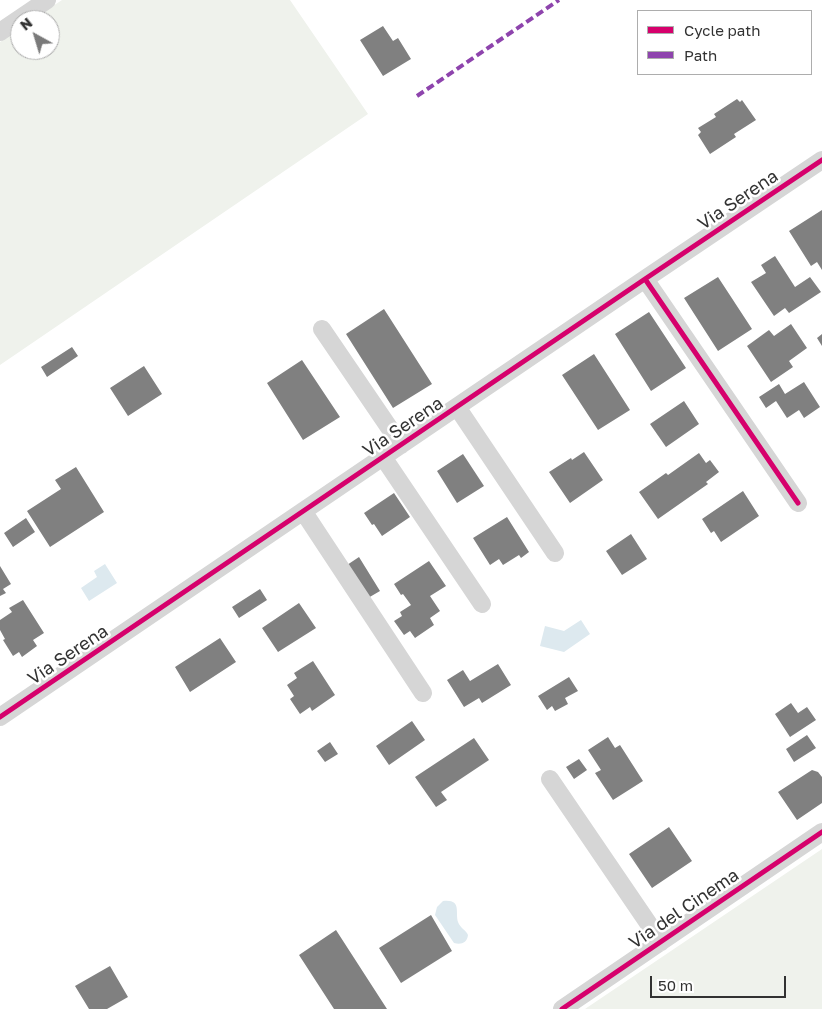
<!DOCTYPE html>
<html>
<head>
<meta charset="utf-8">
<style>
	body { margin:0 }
	#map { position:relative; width:822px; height:1009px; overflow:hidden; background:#fff; font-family:"Golos Text",sans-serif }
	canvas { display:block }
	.legend { position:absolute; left:637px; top:10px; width:175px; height:65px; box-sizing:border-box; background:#fff; border:1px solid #adadad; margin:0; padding:6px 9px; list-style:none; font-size:15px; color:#323232 }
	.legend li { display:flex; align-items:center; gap:10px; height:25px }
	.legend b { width:25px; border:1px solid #adadad }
	.north { position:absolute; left:10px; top:10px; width:50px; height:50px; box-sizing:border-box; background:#fff; border:1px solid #adadad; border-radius:50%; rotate:321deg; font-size:14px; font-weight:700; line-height:20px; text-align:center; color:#323232 }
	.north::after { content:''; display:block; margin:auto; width:18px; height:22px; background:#7a7a7a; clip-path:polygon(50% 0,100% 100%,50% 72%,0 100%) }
	.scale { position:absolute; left:650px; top:976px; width:136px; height:22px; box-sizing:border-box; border:2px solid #323232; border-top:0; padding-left:6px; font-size:15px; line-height:18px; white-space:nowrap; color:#323232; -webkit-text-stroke:4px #fff; paint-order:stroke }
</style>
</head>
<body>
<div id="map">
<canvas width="822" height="1009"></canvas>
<ul class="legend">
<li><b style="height:6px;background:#d6006c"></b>Cycle path</li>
<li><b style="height:6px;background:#8e44ad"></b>Path</li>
</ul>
<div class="north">N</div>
<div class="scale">50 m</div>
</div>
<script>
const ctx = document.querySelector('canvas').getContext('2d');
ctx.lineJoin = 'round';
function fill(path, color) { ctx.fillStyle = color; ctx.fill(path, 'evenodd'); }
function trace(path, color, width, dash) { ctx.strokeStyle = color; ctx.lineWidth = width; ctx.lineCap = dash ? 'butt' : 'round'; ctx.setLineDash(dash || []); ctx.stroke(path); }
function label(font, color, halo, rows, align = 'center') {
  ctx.font = font + ' "Golos Text",sans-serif'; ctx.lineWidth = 5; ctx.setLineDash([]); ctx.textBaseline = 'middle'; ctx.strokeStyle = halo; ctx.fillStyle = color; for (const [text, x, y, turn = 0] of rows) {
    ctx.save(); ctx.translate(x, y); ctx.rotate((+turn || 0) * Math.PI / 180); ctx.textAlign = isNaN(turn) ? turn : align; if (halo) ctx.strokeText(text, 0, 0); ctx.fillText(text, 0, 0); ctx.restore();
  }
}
const green = new Path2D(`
	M 62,0 L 290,0 L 368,114 L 0,365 L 0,42 L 20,28 L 20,50 L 50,50 L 50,20 L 32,20 Z
	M 822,849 L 822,1009 L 585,1009 Z`);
const water = new Path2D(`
	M 105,564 L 117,583 L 89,601 L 81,588 L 97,577 L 94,571 Z
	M 581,620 L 590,634 L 564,652 L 540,646 L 545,626 L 564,631 Z
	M 443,901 C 462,899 455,912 458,922 C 460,928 466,930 468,935 C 467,943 461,945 454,943 L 435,915 L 437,907 Z`);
const building = new Path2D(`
	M 383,26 L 393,41 L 398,38 L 411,59 L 383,76 L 360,40 Z
	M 737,99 L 740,102 L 742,100 L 756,120 L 734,134 L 736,137 L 710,154 L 698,135 L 701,132 L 698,128 L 716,117 L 714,114 Z
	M 822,210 L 822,270 L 817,262 L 811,266 L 789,231 Z
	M 775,256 L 795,287 L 810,277 L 821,292 L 789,313 L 785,308 L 774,316 L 751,282 L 766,273 L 761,265 Z
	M 718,277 L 752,329 L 718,351 L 684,298 Z
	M 384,309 L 432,384 L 393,408 L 346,334 Z
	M 649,312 L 686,368 L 651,391 L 615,334 Z
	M 791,324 L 807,348 L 789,361 L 793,367 L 771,382 L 747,346 L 769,330 L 774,336 Z
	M 822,334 L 822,346 L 817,338 Z
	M 72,347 L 78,356 L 47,377 L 41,367 Z
	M 594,354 L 630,410 L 598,430 L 562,375 Z
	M 302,360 L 340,417 L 303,440 L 267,383 Z
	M 144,366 L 162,394 L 128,416 L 110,388 Z
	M 804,382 L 820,407 L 804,418 L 799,410 L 787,418 L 776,401 L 766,408 L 759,397 L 779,384 L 785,394 Z
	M 684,401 L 699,424 L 666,447 L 650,424 Z
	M 584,452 L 603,480 L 570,503 L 549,472 L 571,458 L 572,460 Z
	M 699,453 L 706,463 L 710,460 L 719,472 L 706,482 L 708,484 L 658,519 L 639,492 L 666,473 L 668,475 Z
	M 463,454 L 484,486 L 457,503 L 437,471 Z
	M 76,467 L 104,512 L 50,547 L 27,511 L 61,489 L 55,480 Z
	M 743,491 L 759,516 L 721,542 L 714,531 L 711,533 L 702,519 Z
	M 394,493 L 410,517 L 382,536 L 374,524 L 372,525 L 364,513 Z
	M 507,517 L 529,552 L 521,558 L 519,555 L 503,565 L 499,559 L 490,565 L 473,538 Z
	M 26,518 L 35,532 L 13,547 L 4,533 Z
	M 631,534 L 647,559 L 622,575 L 606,551 Z
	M 359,557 L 380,591 L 368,598 L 347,565 Z
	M 429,561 L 446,586 L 430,596 L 440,611 L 430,618 L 434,625 L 415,638 L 410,631 L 404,635 L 394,621 L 402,616 L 400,612 L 411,605 L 403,594 L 401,595 L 394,584 Z
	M 0,566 L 11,584 L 3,589 L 6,593 L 0,596 Z
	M 260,589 L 267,600 L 239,618 L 232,607 Z
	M 23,600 L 44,633 L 33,640 L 37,646 L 22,657 L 19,652 L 13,656 L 3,640 L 5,639 L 0,630 L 0,620 L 12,612 L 9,608 Z
	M 299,603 L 316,628 L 278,652 L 262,628 Z
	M 220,638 L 236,662 L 190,692 L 175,667 Z
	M 313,661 L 335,695 L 312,711 L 310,707 L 300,714 L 290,699 L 294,696 L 287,685 L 297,678 L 294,673 Z
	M 498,664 L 511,685 L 482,703 L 479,698 L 464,707 L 447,680 L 463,670 L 470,681 Z
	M 569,677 L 578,691 L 565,698 L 568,704 L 555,711 L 552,706 L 547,710 L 538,696 Z
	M 791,703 L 798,713 L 807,707 L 816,720 L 790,737 L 775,714 Z
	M 412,721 L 425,740 L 389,765 L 376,746 Z
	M 807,735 L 816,748 L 794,762 L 786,749 Z
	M 608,737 L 615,748 L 620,745 L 643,781 L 613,800 L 595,773 L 601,770 L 588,750 Z
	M 474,738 L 489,760 L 441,792 L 447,800 L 436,807 L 415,777 Z
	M 330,742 L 338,754 L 325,762 L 317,751 Z
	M 579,759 L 587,770 L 574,779 L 566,767 Z
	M 812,770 L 818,772 L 822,777 L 822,803 L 797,820 L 778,792 Z
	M 669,827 L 692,861 L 652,888 L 629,854 Z
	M 431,915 L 452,951 L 401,983 L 379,948 Z
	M 336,930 L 387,1009 L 334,1009 L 299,955 Z
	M 110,966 L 128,997 L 107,1009 L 89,1009 L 75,986 Z`);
const minor = new Path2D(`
	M 0,32 L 47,0
	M 645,279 L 798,503
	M 322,329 L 401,445
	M 457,407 L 555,553
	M 383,457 L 482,604
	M 303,511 L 423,693
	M 0,717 L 645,279 L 822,160
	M 550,779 L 661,942
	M 562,1009 L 822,832`);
const quiet = new Path2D(`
	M 417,96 L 559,0`);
const cycleway = new Path2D(`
	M 645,279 L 798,503
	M 0,717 L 645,279 L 822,160
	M 562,1009 L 822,832`);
const streetNames = [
	["Via Serena",738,200,-34],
	["Via Serena",403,427,-34],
	["Via Serena",68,655,-34],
	["Via del Cinema",684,909,-34]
];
fill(green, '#eff2ec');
fill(water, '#dde9ef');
fill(building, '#808080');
trace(minor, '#d6d6d6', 18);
trace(quiet, '#8e44ad', 4, [8, 4]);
trace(cycleway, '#d6006c', 5);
label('18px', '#323232', '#fff', streetNames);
</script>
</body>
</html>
